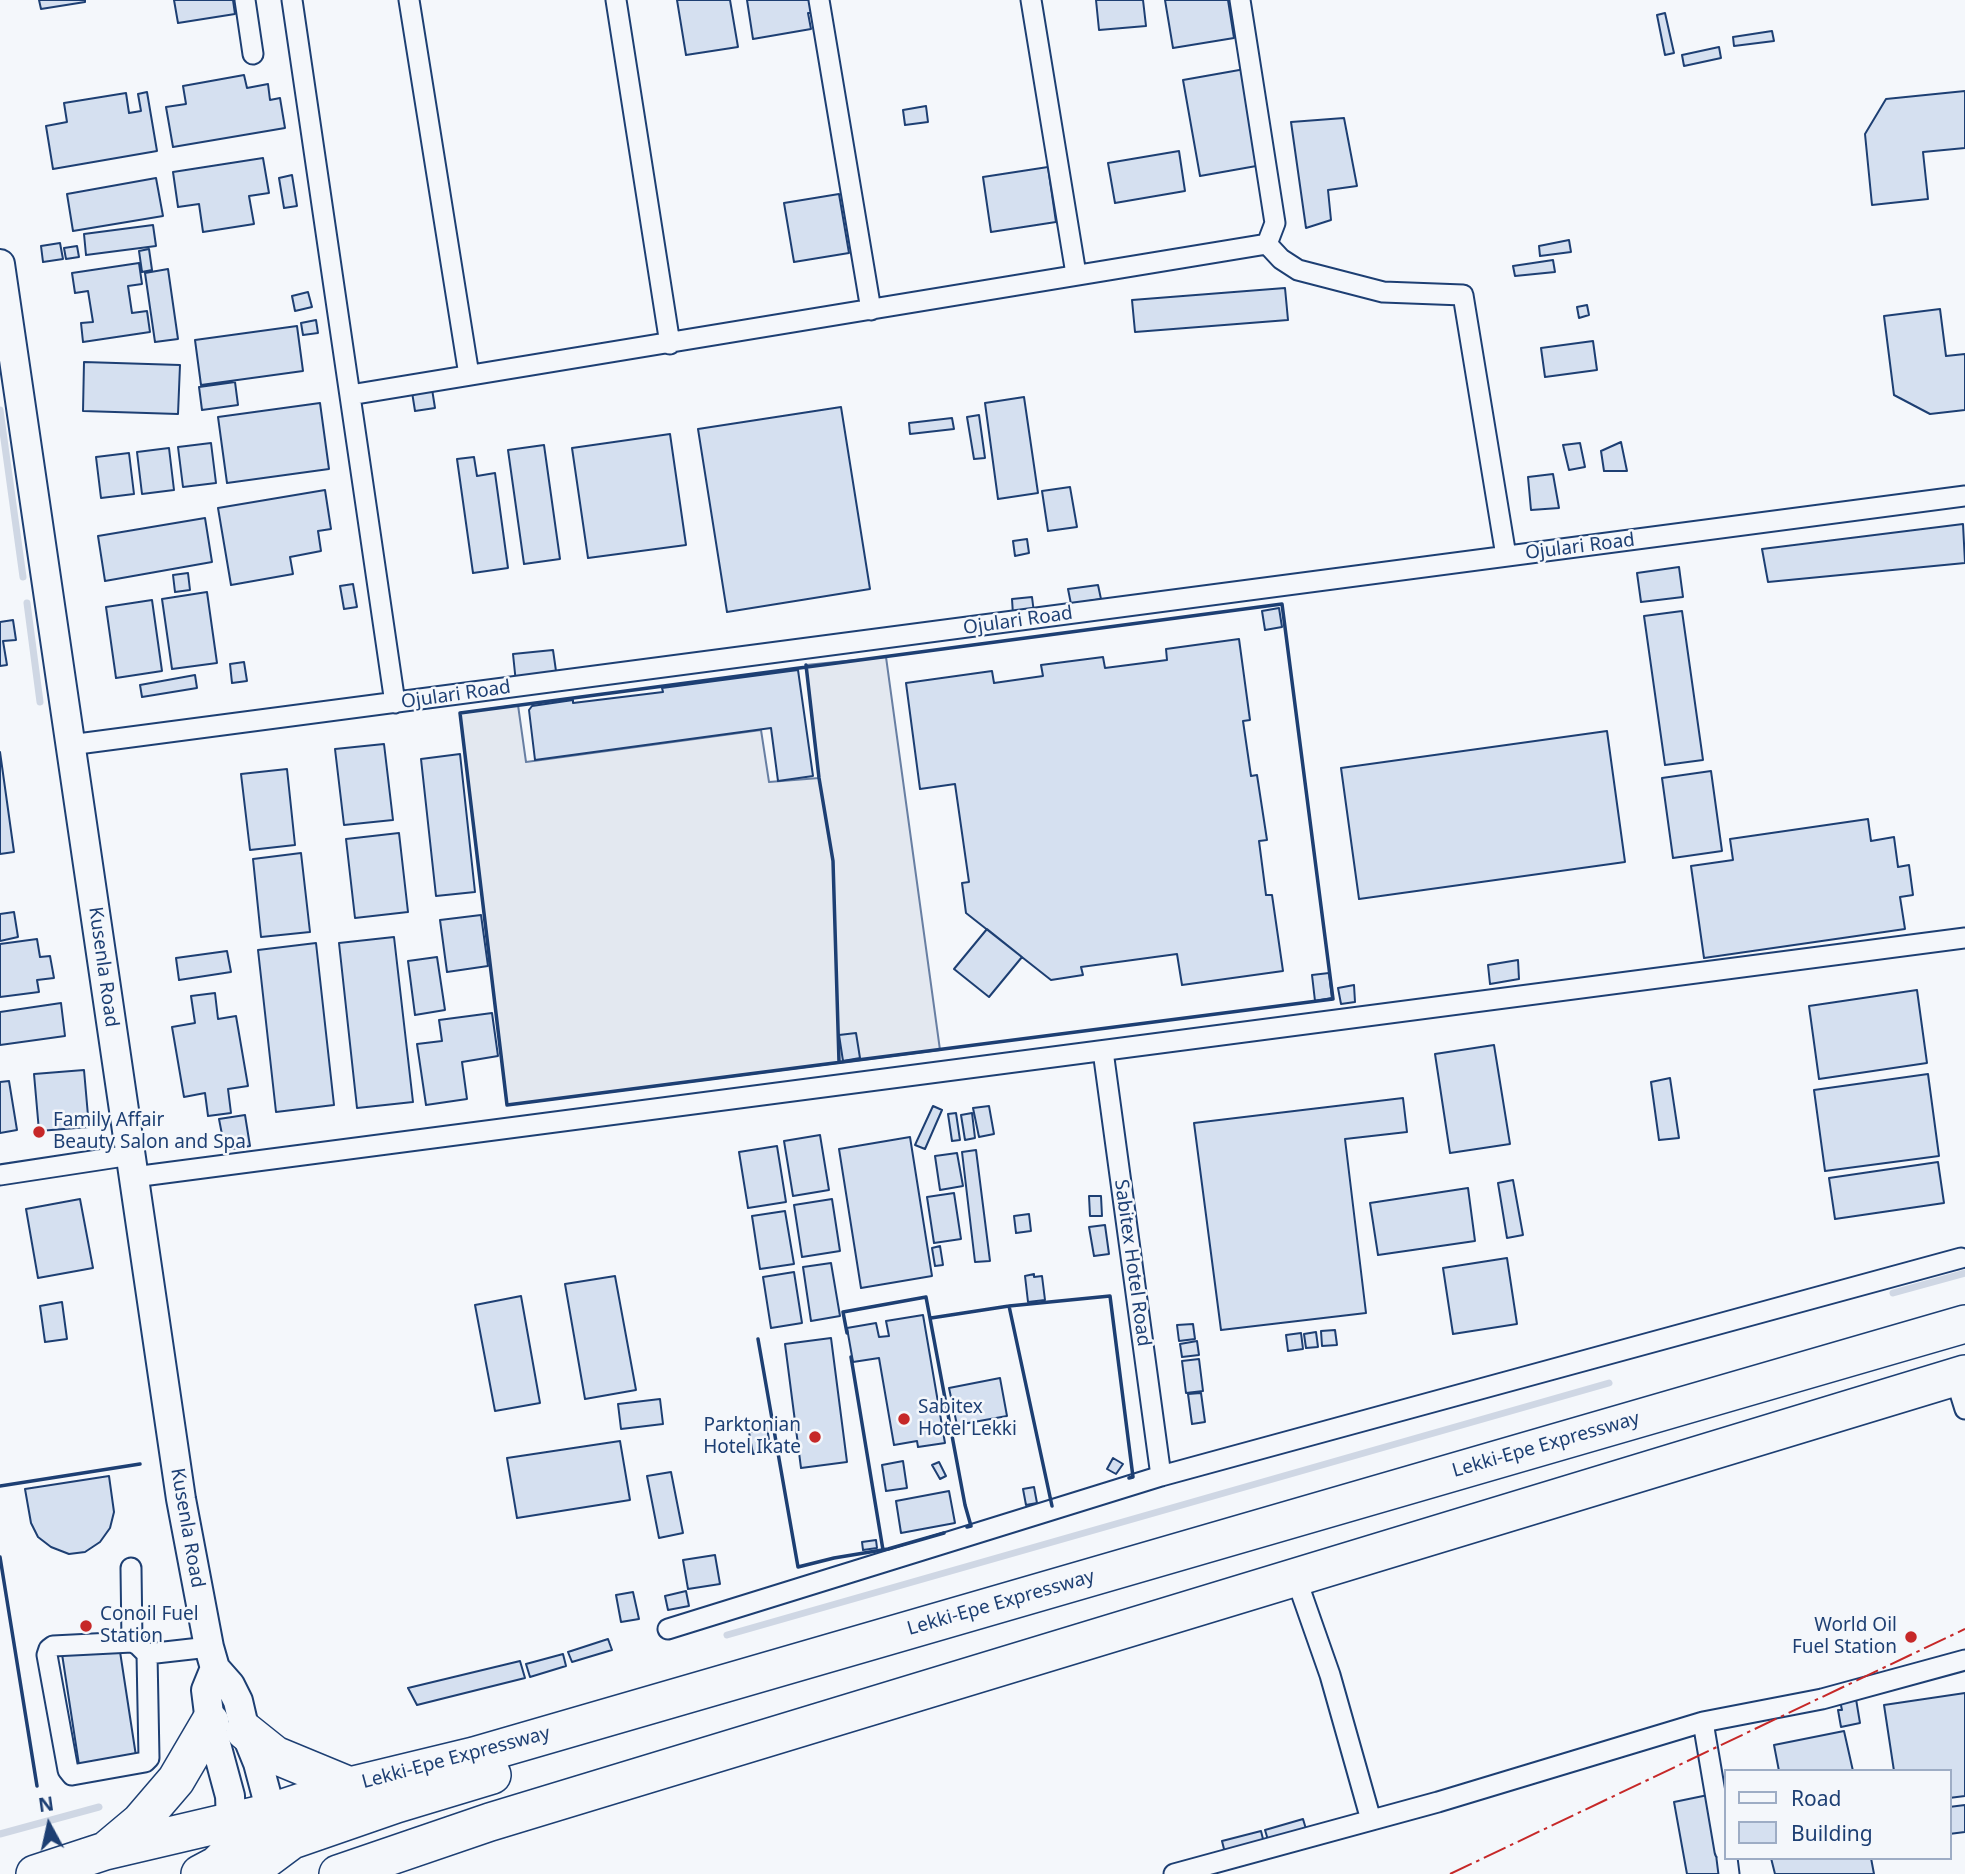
<!DOCTYPE html>
<html>
<head>
<meta charset="utf-8">
<style>
	body { margin:0 }
	#map { position:relative; width:1965px; height:1874px; overflow:hidden; background:#f4f7fb; font-family:"Noto Sans",sans-serif }
	canvas { display:block }
	.legend { position:absolute; left:1724px; top:1769px; width:228px; height:91px; box-sizing:border-box; background:#f4f7fb; border:2px solid #9eadc5; margin:0; padding:9px 12px; list-style:none; font-size:21px; color:#1d3f73 }
	.legend li { display:flex; align-items:center; gap:14px; height:35px }
	.legend b { width:35px; border:2px solid #9eadc5 }
	.north { position:absolute; left:14px; top:1790px; width:70px; height:70px; -webkit-text-stroke:5px #f4f7fb; paint-order:stroke; rotate:352deg; font-size:19px; font-weight:700; line-height:28px; text-align:center; color:#1d3f73 }
	.north::after { content:''; display:block; margin:auto; width:24px; height:32px; background:#1d3f73; clip-path:polygon(50% 0,100% 100%,50% 72%,0 100%) }
</style>
</head>
<body>
<div id="map">
<canvas width="1965" height="1874"></canvas>
<ul class="legend">
<li><b style="height:9px;background:#f4f7fb"></b>Road</li>
<li><b style="height:19px;background:#d5e0f0"></b>Building</li>
</ul>
<div class="north">N</div>
</div>
<script>
const ctx = document.querySelector('canvas').getContext('2d');
ctx.lineJoin = 'round';
function fill(path, color) { ctx.fillStyle = color; ctx.fill(path, 'evenodd'); }
function trace(path, color, width, dash) { ctx.strokeStyle = color; ctx.lineWidth = width; ctx.lineCap = dash ? 'butt' : 'round'; ctx.setLineDash(dash || []); ctx.stroke(path); }
function label(font, color, halo, rows, align = 'center') {
  ctx.font = font + ' "Noto Sans",sans-serif'; ctx.lineWidth = 5; ctx.setLineDash([]); ctx.textBaseline = 'middle'; ctx.strokeStyle = halo; ctx.fillStyle = color; for (const [text, x, y, turn = 0] of rows) {
    ctx.save(); ctx.translate(x, y); ctx.rotate((+turn || 0) * Math.PI / 180); ctx.textAlign = isNaN(turn) ? turn : align; if (halo) ctx.strokeText(text, 0, 0); ctx.fillText(text, 0, 0); ctx.restore();
  }
}
const parking = new Path2D(`
	M 886,657 L 940,1050 L 507,1105 L 460,713 L 518,705 L 526,762 L 761,730 L 769,782 L 819,778 L 806,665 Z`);
const stream = new Path2D(`
	M 0,410 L 23,577
	M 27,603 L 40,702
	M 1893,1293 L 1965,1273
	M 727,1635 L 1609,1383
	M 0,1834 L 99,1807`);
const building = new Path2D(`
	M 39,0 L 85,0 L 85,2 L 41,9 Z
	M 174,0 L 233,0 L 235,14 L 178,23 Z
	M 677,0 L 730,0 L 738,47 L 686,55 Z
	M 747,0 L 811,0 L 813,13 L 808,13 L 811,29 L 753,39 Z
	M 1096,0 L 1143,0 L 1146,26 L 1099,30 Z
	M 1165,0 L 1228,0 L 1234,38 L 1173,48 Z
	M 1665,13 L 1674,53 L 1665,55 L 1657,15 Z
	M 1772,31 L 1774,41 L 1734,46 L 1733,37 Z
	M 1719,47 L 1721,58 L 1684,66 L 1682,55 Z
	M 1245,69 L 1262,165 L 1200,176 L 1183,80 Z
	M 244,75 L 247,88 L 268,84 L 270,100 L 280,98 L 285,128 L 173,147 L 166,107 L 186,104 L 183,86 Z
	M 1965,91 L 1965,148 L 1923,152 L 1928,199 L 1872,205 L 1865,134 L 1886,99 Z
	M 147,92 L 157,151 L 53,169 L 46,126 L 67,122 L 64,103 L 126,93 L 129,113 L 141,111 L 138,94 Z
	M 926,106 L 928,122 L 905,125 L 903,110 Z
	M 1344,118 L 1357,186 L 1328,190 L 1331,220 L 1306,228 L 1291,122 Z
	M 1179,151 L 1185,191 L 1115,203 L 1108,163 Z
	M 263,158 L 269,193 L 249,196 L 254,224 L 203,232 L 199,204 L 178,207 L 173,172 Z
	M 1048,167 L 1056,222 L 991,232 L 983,177 Z
	M 292,175 L 297,206 L 284,208 L 279,178 Z
	M 156,178 L 163,216 L 73,231 L 67,194 Z
	M 839,194 L 849,253 L 794,262 L 784,203 Z
	M 153,225 L 156,246 L 86,255 L 84,234 Z
	M 1569,240 L 1571,252 L 1540,256 L 1539,246 Z
	M 60,243 L 63,259 L 43,262 L 41,246 Z
	M 77,246 L 79,257 L 66,259 L 64,248 Z
	M 149,249 L 152,270 L 142,272 L 139,251 Z
	M 1553,260 L 1555,272 L 1515,276 L 1513,266 Z
	M 139,263 L 142,284 L 128,286 L 132,313 L 147,311 L 150,332 L 83,342 L 81,323 L 93,322 L 88,291 L 75,293 L 72,273 Z
	M 168,269 L 178,339 L 155,342 L 145,273 Z
	M 1285,288 L 1288,320 L 1135,332 L 1132,300 Z
	M 308,292 L 312,307 L 295,311 L 292,296 Z
	M 1587,305 L 1589,315 L 1579,318 L 1577,307 Z
	M 1940,309 L 1946,356 L 1965,354 L 1965,410 L 1930,414 L 1894,395 L 1884,316 Z
	M 316,320 L 318,333 L 303,335 L 301,323 Z
	M 297,326 L 303,371 L 201,385 L 195,340 Z
	M 1593,341 L 1597,370 L 1545,377 L 1541,348 Z
	M 84,362 L 180,365 L 178,414 L 83,411 Z
	M 235,382 L 238,405 L 202,410 L 199,387 Z
	M 432,389 L 435,408 L 415,411 L 412,392 Z
	M 1024,397 L 1038,493 L 998,499 L 985,403 Z
	M 320,403 L 329,469 L 227,483 L 218,417 Z
	M 841,407 L 870,589 L 727,612 L 698,429 Z
	M 979,415 L 985,458 L 974,459 L 967,417 Z
	M 952,418 L 954,429 L 910,434 L 909,423 Z
	M 670,434 L 686,545 L 588,558 L 572,448 Z
	M 1621,442 L 1627,471 L 1604,471 L 1601,451 Z
	M 211,443 L 216,483 L 183,487 L 178,447 Z
	M 1580,443 L 1585,467 L 1569,470 L 1563,445 Z
	M 544,445 L 560,559 L 524,564 L 508,450 Z
	M 169,448 L 174,490 L 142,494 L 137,452 Z
	M 129,453 L 134,494 L 101,498 L 96,457 Z
	M 474,457 L 477,476 L 495,473 L 508,568 L 473,573 L 457,459 Z
	M 1553,474 L 1559,508 L 1531,510 L 1528,477 Z
	M 1070,487 L 1077,527 L 1048,531 L 1042,491 Z
	M 325,490 L 331,529 L 318,531 L 321,551 L 290,557 L 293,574 L 231,585 L 218,508 Z
	M 205,518 L 212,562 L 105,581 L 98,536 Z
	M 1963,524 L 1965,563 L 1768,582 L 1762,549 Z
	M 1027,539 L 1029,553 L 1015,556 L 1013,541 Z
	M 1679,567 L 1683,597 L 1641,602 L 1637,573 Z
	M 188,573 L 190,590 L 175,592 L 173,575 Z
	M 353,584 L 357,607 L 344,609 L 340,586 Z
	M 1098,585 L 1101,599 L 1071,604 L 1068,589 Z
	M 207,592 L 217,663 L 172,669 L 162,599 Z
	M 1032,597 L 1034,613 L 1013,615 L 1012,599 Z
	M 152,600 L 162,671 L 116,678 L 106,607 Z
	M 1279,608 L 1282,627 L 1265,630 L 1262,611 Z
	M 1682,611 L 1703,760 L 1665,765 L 1644,616 Z
	M 13,620 L 16,640 L 3,641 L 7,665 L 0,666 L 0,622 Z
	M 1239,639 L 1250,720 L 1243,721 L 1251,776 L 1257,775 L 1267,840 L 1259,841 L 1266,895 L 1272,895 L 1283,971 L 1182,985 L 1177,954 L 1081,967 L 1083,975 L 1051,980 L 966,913 L 962,883 L 969,882 L 955,784 L 920,789 L 906,683 L 992,671 L 994,683 L 1043,676 L 1041,665 L 1103,657 L 1105,668 L 1167,660 L 1166,649 Z
	M 553,650 L 557,678 L 516,683 L 513,654 Z
	M 244,662 L 247,681 L 232,683 L 230,664 Z
	M 798,670 L 813,776 L 778,781 L 771,728 L 535,760 L 529,710 L 532,706 L 573,700 L 573,703 L 663,692 L 662,688 Z
	M 195,675 L 197,688 L 142,697 L 140,685 Z
	M 1607,731 L 1625,862 L 1359,899 L 1341,768 Z
	M 384,744 L 393,820 L 344,825 L 335,749 Z
	M 0,752 L 14,852 L 0,854 Z
	M 460,754 L 475,892 L 436,896 L 421,759 Z
	M 287,769 L 295,845 L 250,850 L 241,774 Z
	M 1711,771 L 1722,851 L 1673,858 L 1662,778 Z
	M 1868,819 L 1871,841 L 1894,837 L 1898,867 L 1909,865 L 1913,895 L 1900,897 L 1905,929 L 1704,958 L 1691,866 L 1733,860 L 1730,839 Z
	M 399,833 L 408,912 L 355,918 L 346,839 Z
	M 301,853 L 310,932 L 261,937 L 253,859 Z
	M 14,912 L 18,937 L 0,941 L 0,914 Z
	M 481,915 L 488,966 L 447,972 L 440,920 Z
	M 987,929 L 1022,957 L 989,997 L 954,969 Z
	M 394,937 L 413,1102 L 357,1108 L 339,943 Z
	M 37,939 L 40,957 L 50,956 L 54,978 L 37,980 L 39,992 L 0,997 L 0,944 Z
	M 316,943 L 334,1105 L 276,1112 L 258,950 Z
	M 227,951 L 231,972 L 179,980 L 176,958 Z
	M 437,957 L 445,1010 L 415,1015 L 408,961 Z
	M 1518,960 L 1519,979 L 1490,984 L 1488,965 Z
	M 1329,973 L 1332,998 L 1315,1001 L 1312,975 Z
	M 1354,985 L 1355,1002 L 1341,1004 L 1338,988 Z
	M 1917,990 L 1927,1063 L 1819,1079 L 1809,1006 Z
	M 215,993 L 218,1019 L 236,1016 L 248,1086 L 228,1089 L 231,1113 L 208,1116 L 205,1093 L 184,1097 L 172,1027 L 195,1023 L 191,996 Z
	M 61,1003 L 65,1036 L 0,1045 L 0,1012 Z
	M 492,1013 L 498,1056 L 462,1062 L 467,1099 L 426,1105 L 417,1044 L 442,1041 L 439,1020 Z
	M 856,1033 L 860,1058 L 843,1061 L 839,1035 Z
	M 1494,1045 L 1510,1144 L 1450,1153 L 1435,1054 Z
	M 84,1070 L 89,1127 L 39,1131 L 34,1074 Z
	M 1928,1074 L 1939,1156 L 1825,1171 L 1814,1090 Z
	M 1670,1078 L 1679,1138 L 1659,1140 L 1651,1082 Z
	M 9,1081 L 17,1130 L 0,1133 L 0,1082 Z
	M 1403,1098 L 1407,1132 L 1345,1139 L 1366,1313 L 1221,1330 L 1194,1123 Z
	M 933,1106 L 942,1110 L 925,1149 L 915,1145 Z
	M 989,1106 L 994,1134 L 979,1137 L 973,1108 Z
	M 956,1113 L 960,1140 L 952,1141 L 948,1114 Z
	M 972,1113 L 975,1138 L 965,1140 L 961,1115 Z
	M 245,1115 L 250,1146 L 225,1150 L 219,1119 Z
	M 820,1135 L 829,1190 L 793,1196 L 784,1141 Z
	M 910,1137 L 932,1276 L 861,1288 L 839,1149 Z
	M 777,1146 L 786,1202 L 748,1208 L 739,1152 Z
	M 976,1150 L 990,1261 L 975,1262 L 962,1152 Z
	M 957,1153 L 963,1186 L 940,1190 L 935,1156 Z
	M 1938,1162 L 1944,1203 L 1835,1219 L 1829,1178 Z
	M 1513,1180 L 1523,1235 L 1507,1238 L 1498,1183 Z
	M 1468,1188 L 1475,1241 L 1378,1255 L 1370,1203 Z
	M 954,1193 L 961,1239 L 934,1243 L 927,1197 Z
	M 1089,1196 L 1101,1196 L 1102,1216 L 1090,1216 Z
	M 80,1199 L 93,1268 L 38,1278 L 26,1209 Z
	M 832,1199 L 840,1251 L 802,1257 L 794,1205 Z
	M 785,1211 L 794,1264 L 760,1269 L 752,1216 Z
	M 1029,1214 L 1031,1231 L 1016,1233 L 1014,1216 Z
	M 1105,1225 L 1109,1254 L 1094,1256 L 1089,1227 Z
	M 940,1246 L 943,1265 L 935,1266 L 932,1248 Z
	M 1507,1258 L 1517,1324 L 1453,1334 L 1443,1268 Z
	M 831,1263 L 840,1316 L 811,1321 L 803,1267 Z
	M 794,1272 L 802,1323 L 771,1328 L 763,1277 Z
	M 1034,1274 L 1034,1277 L 1042,1276 L 1045,1300 L 1028,1302 L 1025,1276 Z
	M 615,1276 L 636,1390 L 585,1399 L 565,1284 Z
	M 521,1296 L 540,1403 L 495,1411 L 475,1305 Z
	M 62,1302 L 67,1339 L 45,1342 L 40,1306 Z
	M 923,1315 L 945,1443 L 918,1447 L 917,1441 L 894,1445 L 879,1358 L 853,1362 L 847,1328 L 876,1323 L 879,1337 L 889,1336 L 886,1321 Z
	M 1193,1324 L 1195,1339 L 1179,1341 L 1177,1325 Z
	M 1335,1330 L 1337,1345 L 1322,1346 L 1321,1331 Z
	M 1316,1332 L 1318,1347 L 1306,1348 L 1304,1334 Z
	M 1301,1333 L 1303,1349 L 1288,1351 L 1286,1335 Z
	M 831,1338 L 847,1462 L 801,1468 L 785,1344 Z
	M 1197,1341 L 1199,1355 L 1182,1357 L 1180,1344 Z
	M 1199,1359 L 1203,1391 L 1186,1393 L 1182,1361 Z
	M 1000,1378 L 1007,1416 L 957,1425 L 949,1388 Z
	M 1201,1393 L 1205,1422 L 1192,1424 L 1188,1394 Z
	M 660,1399 L 663,1424 L 621,1429 L 618,1404 Z
	M 767,1428 L 771,1451 L 753,1454 L 749,1432 Z
	M 620,1441 L 630,1500 L 517,1518 L 507,1458 Z
	M 1113,1458 L 1123,1464 L 1116,1474 L 1107,1469 Z
	M 903,1461 L 907,1488 L 886,1491 L 882,1465 Z
	M 939,1462 L 946,1476 L 940,1479 L 932,1465 Z
	M 671,1472 L 683,1533 L 659,1538 L 647,1476 Z
	M 109,1476 L 114,1512 L 110,1528 L 100,1542 L 85,1552 L 69,1554 L 51,1547 L 38,1537 L 31,1523 L 25,1489 Z
	M 1034,1487 L 1037,1503 L 1026,1505 L 1023,1489 Z
	M 949,1491 L 955,1523 L 901,1533 L 896,1501 Z
	M 876,1540 L 877,1548 L 863,1550 L 862,1542 Z
	M 715,1555 L 720,1584 L 688,1589 L 683,1560 Z
	M 686,1591 L 689,1606 L 668,1610 L 665,1596 Z
	M 633,1592 L 639,1619 L 621,1622 L 616,1595 Z
	M 608,1639 L 612,1650 L 572,1662 L 568,1652 Z
	M 119,1645 L 136,1756 L 79,1765 L 62,1654 Z
	M 563,1654 L 566,1666 L 530,1677 L 526,1664 Z
	M 520,1661 L 525,1678 L 417,1705 L 408,1688 Z
	M 1965,1693 L 1965,1796 L 1949,1798 L 1949,1771 L 1894,1771 L 1884,1705 Z
	M 1856,1699 L 1860,1723 L 1841,1727 L 1838,1710 L 1842,1710 L 1840,1701 Z
	M 1844,1731 L 1853,1771 L 1779,1771 L 1774,1745 Z
	M 1708,1795 L 1722,1874 L 1687,1874 L 1674,1802 Z
	M 1965,1805 L 1965,1832 L 1949,1834 L 1949,1807 Z
	M 1303,1819 L 1306,1829 L 1268,1840 L 1265,1830 Z
	M 1261,1831 L 1264,1843 L 1225,1853 L 1222,1841 Z
	M 1771,1858 L 1871,1858 L 1874,1874 L 1775,1874 Z`);
const street = new Path2D(`
	M 245,0 L 253,54
	M 292,0 L 395,703
	M 409,0 L 469,375
	M 616,0 L 670,344
	M 819,0 L 871,310
	M 1031,0 L 1076,274
	M 1240,0 L 1275,223 L 1267,244
	M 350,395 L 1267,244 L 1281,259 L 1298,270 L 1383,292 L 1463,295 L 1506,556
	M 70,745 L 1965,496
	M 1103,1051 L 1161,1476
	M 0,1175 L 131,1155
	M 134,1177 L 1965,938
	M 1955,1377 L 1965,1409
	M 131,1568 L 132,1642
	M 1296,1578 L 1330,1675 L 1371,1820
	M 668,1629 L 1161,1476 L 1961,1258
	M 132,1642 L 138,1645 L 147,1654 L 149,1758 L 145,1762 L 72,1775 L 68,1770 L 47,1655 L 49,1649 L 53,1646 Z
	M 147,1654 L 209,1647
	M 1703,1722 L 1725,1851
	M 1727,1858 L 1729,1874
	M 1174,1874 L 1438,1802 L 1703,1722 L 1822,1699 L 1965,1660`);
const secondary = new Path2D(`
	M 0,264 L 181,1499 L 209,1647 L 215,1668 L 230,1685 L 238,1701 L 245,1731 L 258,1763 L 271,1812 L 268,1832
	M 215,1668 L 206,1690 L 210,1722 L 230,1796 L 231,1821 L 225,1839`);
const highway = new Path2D(`
	M 245,1731 L 275,1755 L 350,1786
	M 109,1848 L 140,1822 L 176,1780 L 210,1722
	M 35,1874 L 105,1851 L 271,1812 L 350,1786 L 474,1756 L 1965,1324
	M 200,1874 L 217,1865 L 271,1812
	M 251,1874 L 265,1860 L 292,1840 L 396,1804 L 492,1775
	M 338,1874 L 490,1822 L 1965,1374`);
const wall = new Path2D(`
	M 1282,604 L 1333,999 L 507,1105 L 460,713 Z
	M 806,665 L 819,778 L 833,861 L 839,1062
	M 1009,1306 L 1052,1506
	M 931,1318 L 1009,1306 L 1110,1296 L 1133,1477 L 1129,1478
	M 847,1333 L 843,1312 L 926,1297 L 965,1505 L 971,1526 L 967,1527
	M 758,1339 L 798,1567 L 834,1558 L 888,1549 L 944,1533
	M 851,1357 L 883,1550
	M 0,1486 L 140,1464
	M 0,1557 L 37,1786`);
const power = new Path2D(`
	M 1450,1874 L 1965,1629`);
const markers = [
	[39,1132,7,"#c62828"],
	[904,1419,7,"#c62828"],
	[815,1437,7,"#c62828"],
	[86,1626,7,"#c62828"],
	[1911,1637,7,"#c62828"]
];
const streetNames = [
	["Ojulari Road",1580,547,-7],
	["Ojulari Road",1018,621,-8],
	["Ojulari Road",456,695,-8],
	["Kusenla Road",103,967,82],
	["Sabitex Hotel Road",1132,1263,82],
	["Lekki-Epe Expressway",1546,1445,-16],
	["Kusenla Road",187,1528,80],
	["Lekki-Epe Expressway",1001,1603,-16],
	["Lekki-Epe Expressway",456,1758,-15]
];
const poiNames = [
	["Family Affair",53,1121],
	["Beauty Salon and Spa",53,1143],
	["Sabitex",918,1408],
	["Hotel Lekki",918,1430],
	["Parktonian",801,1426,"right"],
	["Hotel Ikate",801,1448,"right"],
	["Conoil Fuel",100,1615],
	["Station",100,1637],
	["World Oil",1897,1626,"right"],
	["Fuel Station",1897,1648,"right"]
];
fill(parking, '#e3e8f0');
trace(parking, '#687fa3', 2);
trace(stream, '#cfd7e4', 7);
fill(building, '#d5e0f0');
trace(building, '#1d3f73', 2);
trace(street, '#1d3f73', 23);
trace(secondary, '#1d3f73', 32);
trace(highway, '#1d3f73', 40);
trace(street, '#f4f7fb', 19);
trace(secondary, '#f4f7fb', 28);
trace(highway, '#f4f7fb', 37);
trace(wall, '#1d3f73', 3.5);
trace(power, '#c62828', 2, [24, 5, 3.5, 5]);
for (const [x, y, r, color] of markers) { const dot = new Path2D(); dot.arc(x, y, r, 0, 2 * Math.PI); ctx.fillStyle = color; ctx.fill(dot); trace(dot, '#f4f7fb', 2.5); }
label('19px', '#1d3f73', '#f4f7fb', streetNames);
label('19px', '#1d3f73', '#f4f7fb', poiNames, 'left');
</script>
</body>
</html>
